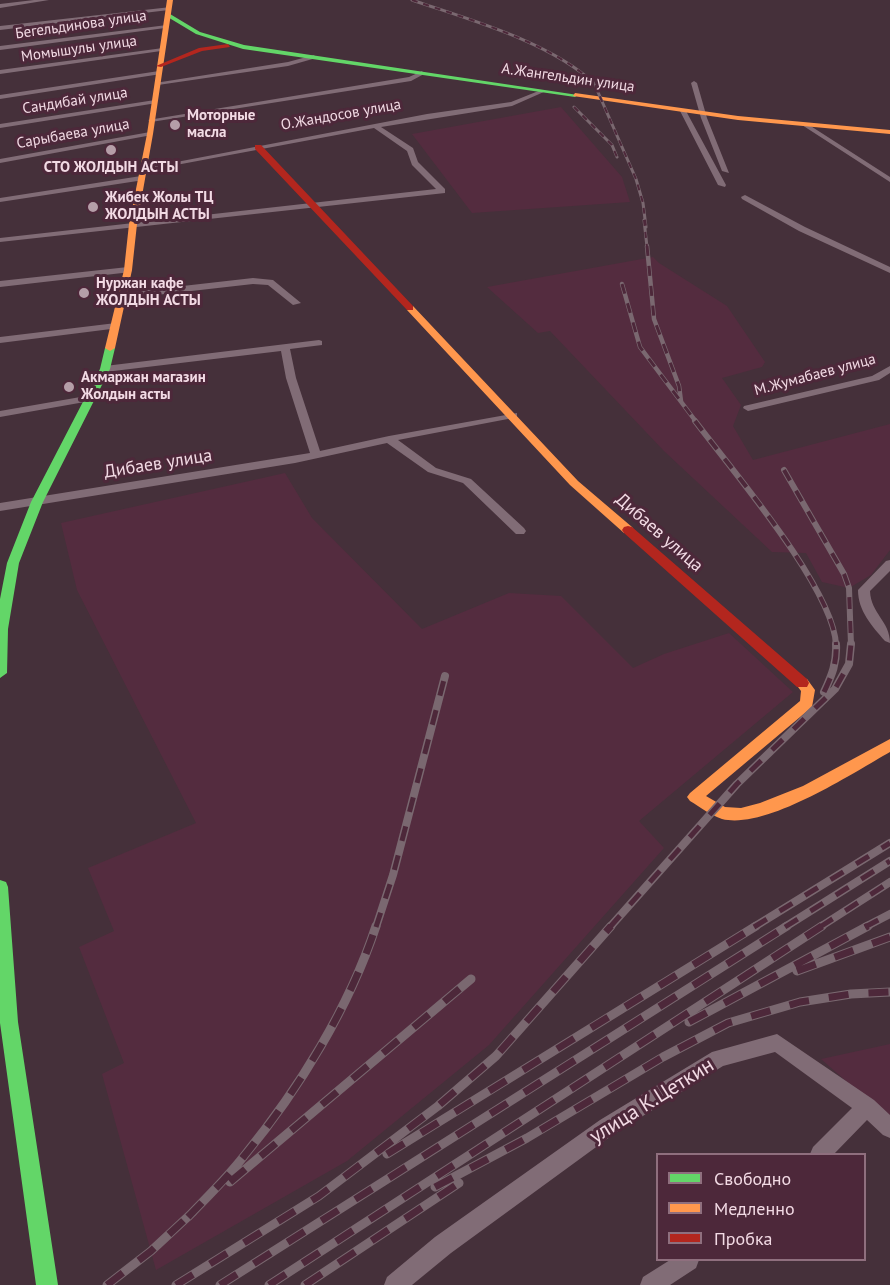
<!DOCTYPE html>
<html>
<head>
<meta charset="utf-8">
<style>
	body { margin:0 }
	#map { position:relative; width:890px; height:1285px; overflow:hidden; background:#45303a; font-family:"PT Sans",sans-serif }
	canvas { display:block }
	.legend { position:absolute; left:656px; top:1153px; width:210px; height:108px; box-sizing:border-box; background:#4d283a; border:2px solid #8f6f7e; margin:0; padding:8px 10px; list-style:none; font-size:18px; color:#f2dae4 }
	.legend li { display:flex; align-items:center; gap:12px; height:30px }
	.legend b { width:30px; border:2px solid #8f6f7e }
</style>
</head>
<body>
<div id="map">
<canvas width="890" height="1285"></canvas>
<ul class="legend">
<li><b style="height:8px;background:#63d668"></b>Свободно</li>
<li><b style="height:8px;background:#ff974d"></b>Медленно</li>
<li><b style="height:8px;background:#b3261e"></b>Пробка</li>
</ul>
</div>
<script>
const ctx = document.querySelector('canvas').getContext('2d');
ctx.lineJoin = 'round';
function fill(path, color) { ctx.fillStyle = color; ctx.fill(path, 'evenodd'); }
function trace(path, color, width, dash) { ctx.strokeStyle = color; ctx.lineWidth = width; ctx.lineCap = dash ? 'butt' : 'round'; ctx.setLineDash(dash || []); ctx.stroke(path); }
function label(font, color, halo, rows, align = 'center') {
  ctx.font = font + ' "PT Sans",sans-serif'; ctx.lineWidth = 6; ctx.setLineDash([]); ctx.textBaseline = 'middle'; ctx.strokeStyle = halo; ctx.fillStyle = color; for (const [text, x, y, turn = 0] of rows) {
    ctx.save(); ctx.translate(x, y); ctx.rotate((+turn || 0) * Math.PI / 180); ctx.textAlign = isNaN(turn) ? turn : align; if (halo) ctx.strokeText(text, 0, 0); ctx.fillText(text, 0, 0); ctx.restore();
  }
}
const built = new Path2D(`
	M 561,107 L 622,177 L 630,202 L 472,213 L 412,134 Z
	M 653,257 L 659,263 L 727,306 L 765,362 L 762,367 L 722,378 L 741,405 L 733,426 L 753,460 L 890,424 L 890,550 L 871,575 L 849,588 L 822,582 L 806,553 L 772,552 L 664,451 L 550,331 L 538,333 L 487,287 Z
	M 285,473 L 312,518 L 422,629 L 509,593 L 561,596 L 633,668 L 664,654 L 729,633 L 793,692 L 639,821 L 664,848 L 489,1045 L 347,1161 L 156,1270 L 102,1074 L 124,1063 L 79,947 L 114,931 L 88,868 L 196,823 L 77,590 L 61,523 Z
	M 890,1044 L 890,1120 L 821,1059 Z`);
const street = new Path2D(`
	M 34,0 L 49,0 L 0,8 L 0,4 Z
	M 171,7 L 169,10 L 0,30 L 0,26 Z
	M 167,25 L 165,28 L 0,50 L 0,46 Z
	M 163,48 L 161,51 L 0,74 L 0,70 Z
	M 314,55 L 316,58 L 288,66 L 158,85 L 155,83 L 288,62 Z
	M 159,71 L 161,74 L 0,99 L 0,95 Z
	M 422,71 L 424,74 L 411,81 L 151,122 L 148,120 L 409,77 Z
	M 694,81 L 697,83 L 707,118 L 729,173 L 722,171 L 701,118 L 691,83 Z
	M 541,90 L 546,91 L 512,106 L 381,127 L 413,148 L 418,162 L 445,189 L 445,193 L 0,242 L 0,238 L 436,189 L 412,165 L 407,151 L 374,128 L 144,171 L 140,169 L 427,114 L 511,102 Z
	M 155,100 L 157,103 L 0,128 L 0,124 Z
	M 683,109 L 686,111 L 726,185 L 725,187 L 718,185 L 680,111 Z
	M 802,123 L 806,123 L 890,177 L 890,182 L 802,125 Z
	M 150,132 L 152,135 L 0,163 L 0,159 Z
	M 141,176 L 145,178 L 144,180 L 0,202 L 0,198 Z
	M 745,195 L 805,227 L 890,267 L 890,273 L 799,231 L 742,199 L 741,197 Z
	M 128,267 L 132,270 L 131,272 L 0,287 L 0,281 Z
	M 253,278 L 273,280 L 301,303 L 293,305 L 268,285 L 253,284 L 121,299 L 116,296 L 121,293 Z
	M 116,323 L 119,324 L 119,328 L 0,343 L 0,337 Z
	M 319,340 L 322,341 L 322,345 L 290,349 L 296,378 L 320,451 L 389,436 L 517,413 L 517,417 L 513,418 L 398,440 L 436,468 L 471,479 L 524,528 L 526,531 L 524,534 L 516,534 L 463,483 L 428,472 L 387,443 L 295,463 L 0,511 L 0,503 L 310,453 L 286,378 L 281,351 L 105,372 L 100,369 L 105,366 Z
	M 890,366 L 890,373 L 879,380 L 748,411 L 743,408 L 744,406 L 872,376 Z
	M 92,395 L 96,396 L 96,400 L 0,417 L 0,411 Z
	M 890,560 L 890,571 L 870,591 C 871,614 890,621 890,643 L 885,641 C 872,626 858,611 858,590 L 886,561 Z
	M 777,1034 L 874,1100 L 890,1115 L 890,1138 L 883,1135 L 867,1120 L 834,1154 L 810,1154 L 813,1147 L 852,1108 L 775,1052 L 723,1066 L 614,1134 L 451,1253 L 412,1285 L 384,1285 L 387,1277 L 435,1237 L 600,1120 L 712,1052 Z
	M 670,1260 L 699,1260 L 696,1268 L 670,1285 L 640,1285 L 643,1277 Z`);
const fast = new Path2D(`
	M 166,14 L 170,14 L 200,32 L 244,45 L 578,95 L 575,97 L 243,49 L 196,34 L 166,16 Z
	M 110,345 L 115,348 L 110,369 L 43,502 L 19,563 L 8,629 L 7,673 L 0,678 L 0,599 L 7,563 L 31,502 L 100,369 L 105,348 Z
	M 0,880 L 6,882 L 8,887 L 18,1022 L 58,1285 L 36,1285 L 0,1023 Z`);
const slow = new Path2D(`
	M 167,0 L 173,0 L 153,134 L 137,224 L 132,270 L 115,348 L 110,351 L 105,348 L 124,270 L 129,224 L 147,134 Z
	M 575,93 L 738,116 L 890,130 L 890,134 L 738,120 L 573,96 Z
	M 407,306 L 413,306 L 578,481 L 632,527 L 634,530 L 632,533 L 624,533 L 570,485 L 407,310 Z
	M 802,678 L 807,679 L 815,690 L 812,707 L 706,796 L 725,807 L 741,808 L 760,803 L 803,786 L 890,739 L 890,752 C 851,774 766,830 722,819 C 710,815 700,807 690,801 L 687,797 L 690,793 L 800,701 L 801,691 L 795,683 Z`);
const jam = new Path2D(`
	M 228,44 L 230,47 L 202,51 L 161,67 L 156,66 L 199,48 Z
	M 255,145 L 261,145 L 413,306 L 413,310 L 407,310 L 255,149 Z
	M 628,526 L 632,527 L 807,679 L 809,683 L 807,687 L 797,687 L 624,533 L 622,530 L 624,527 Z`);
const railFar4 = new Path2D(`
	M 412,0 C 470,20 548,41 594,83 L 636,179 L 643,203 L 646,227
	M 574,107 L 612,145 L 617,157
	M 644,220 L 647,247`);
const railFar3 = new Path2D(`
	M 647,246 L 654,319 L 679,386 L 681,401
	M 622,284 L 640,347 L 697,423`);
const railFar2 = new Path2D(`
	M 695,421 C 732,470 834,589 836,645
	M 784,470 L 844,574 L 849,588 L 851,645`);
const railFar1 = new Path2D(`
	M 824,692 C 832,675 837,663 836,644
	M 376,927 L 393,875 L 445,676
	M 610,927 L 737,784 L 835,689 L 849,664 L 851,644
	M 754,927 L 890,843
	M 785,927 L 890,861
	M 820,927 L 890,882
	M 865,927 L 890,914`);
const rail = new Path2D(`
	M 797,971 L 890,937
	M 689,1022 L 868,926
	M 387,1154 L 756,926
	M 230,1182 L 471,979
	M 435,1187 L 527,1138 L 663,1057 L 728,1023 L 800,1002 L 851,994 L 890,992
	M 188,1217 C 207,1197 227,1178 244,1156 C 299,1089 349,1008 376,926
	M 107,1285 L 151,1251 L 193,1212
	M 176,1285 L 319,1196 L 438,1106 L 496,1056 L 611,926
	M 220,1285 L 787,926
	M 269,1285 L 822,926
	M 305,1285 L 459,1183`);
const markers = [
	[175,125,6,"#b59ea8"],
	[111,150,6,"#b59ea8"],
	[93,207,6,"#b59ea8"],
	[84,293,6,"#b59ea8"],
	[69,387,6,"#b59ea8"]
];
const farStreetnames = [
	["Бегельдинова улица",81,25,-8],
	["Момышулы улица",79,49,-8],
	["А.Жангельдин улица",568,78,8],
	["Сандибай улица",75,101,-9],
	["О.Жандосов улица",341,115,-10],
	["Сарыбаева улица",73,134,-10],
	["М.Жумабаев улица",815,375,-15]
];
const farPoinames = [
	["Моторные",187,116],
	["масла",187,133],
	["СТО ЖОЛДЫН АСТЫ",111,168,"center"],
	["Жибек Жолы ТЦ",105,198],
	["ЖОЛДЫН АСТЫ",105,215],
	["Нуржан кафе",96,284],
	["ЖОЛДЫН АСТЫ",96,301],
	["Акмаржан магазин",81,378],
	["Жолдын асты",81,395]
];
const streetNames = [
	["Дибаев улица",158,464,-9],
	["Дибаев улица",659,533,41]
];
const nearStreetnames = [
	["улица К.Цеткин",652,1101,-32]
];
fill(built, '#542c3f');
fill(street, '#816c76');
fill(fast, '#63d668');
fill(slow, '#ff974d');
fill(jam, '#b3261e');
trace(railFar4, '#7a6870', 3);
trace(railFar3, '#7a6870', 4.5);
trace(railFar2, '#7a6870', 6);
trace(railFar1, '#7a6870', 8);
trace(rail, '#7a6870', 9);
trace(railFar4, '#4d283a', 2, [6]);
trace(railFar3, '#4d283a', 3, [10]);
trace(railFar2, '#4d283a', 4, [12]);
trace(railFar1, '#4d283a', 5, [15]);
trace(rail, '#4d283a', 7, [20]);
for (const [x, y, r, color] of markers) { const dot = new Path2D(); dot.arc(x, y, r, 0, 2 * Math.PI); ctx.fillStyle = color; ctx.fill(dot); trace(dot, '#4d283a', 2); }
label('15px', '#f2dae4', '#4d283a', farStreetnames);
label('bold 15px', '#f2dae4', '#4d283a', farPoinames, 'left');
label('18px', '#f2dae4', '#4d283a', streetNames);
label('21px', '#f2dae4', '#4d283a', nearStreetnames);
</script>
</body>
</html>
